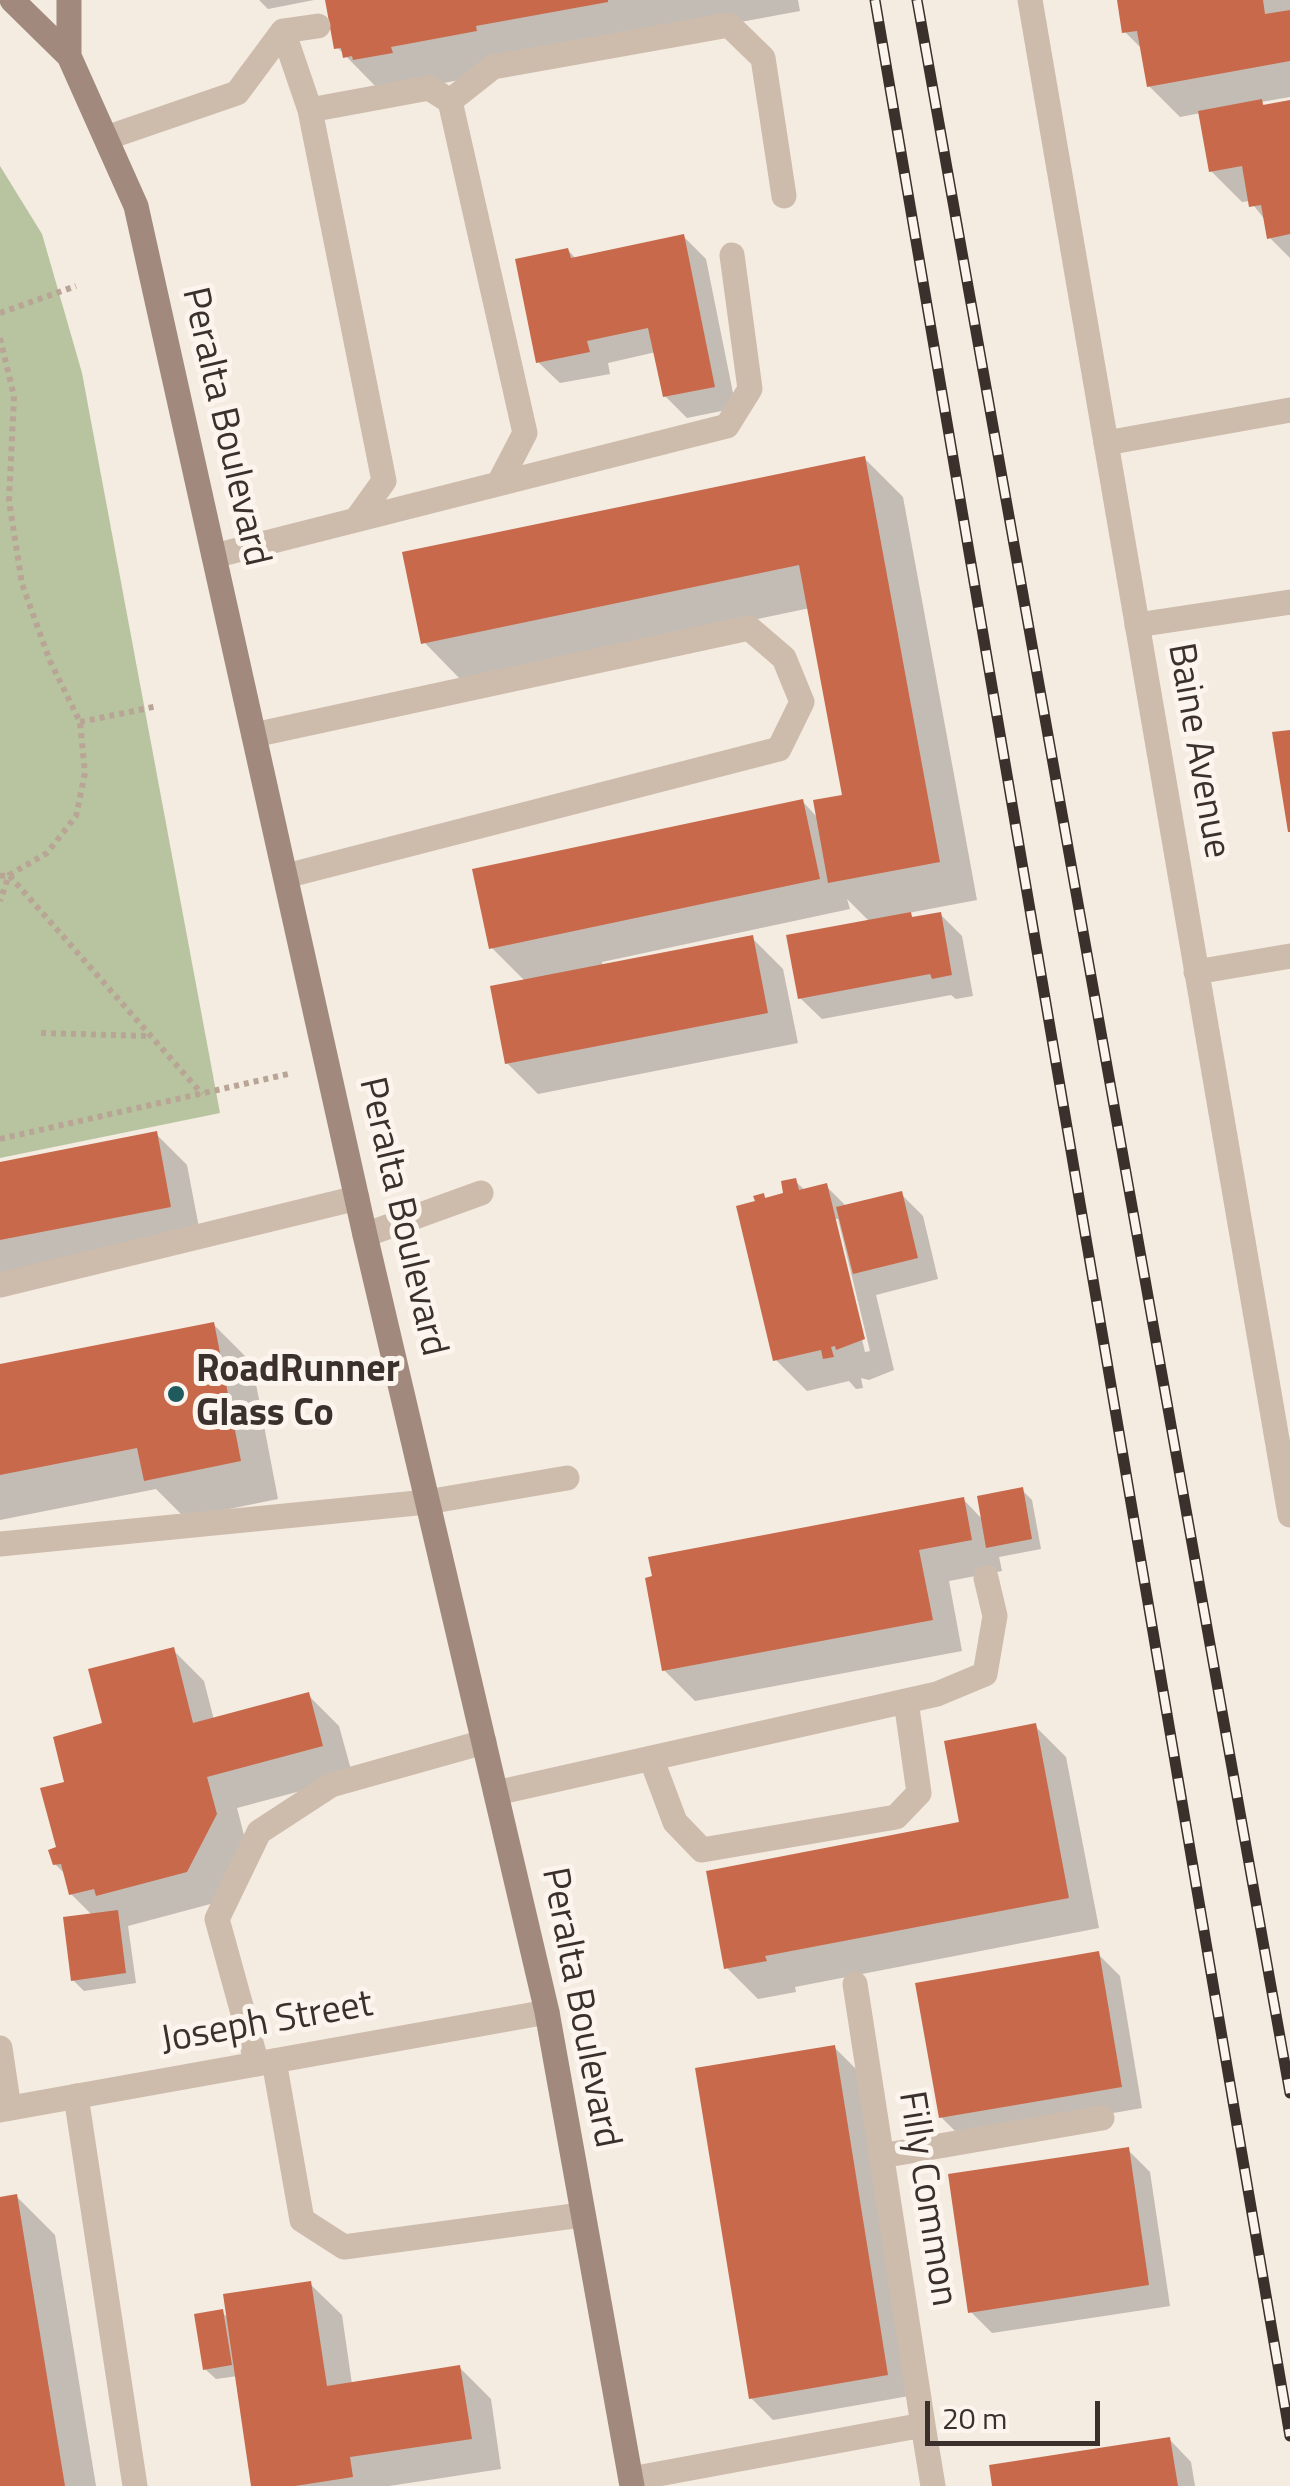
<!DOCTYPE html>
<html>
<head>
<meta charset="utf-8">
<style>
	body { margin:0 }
	#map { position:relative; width:1290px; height:2486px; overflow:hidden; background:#f4ebe1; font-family:"Titillium Web",sans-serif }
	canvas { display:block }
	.scale { position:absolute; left:925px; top:2401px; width:175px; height:45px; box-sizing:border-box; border:5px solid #3b302b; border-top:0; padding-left:12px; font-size:30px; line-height:35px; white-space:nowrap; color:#3b302b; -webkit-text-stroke:8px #fbf5ee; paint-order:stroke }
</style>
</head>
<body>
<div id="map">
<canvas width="1290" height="2486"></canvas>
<div class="scale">20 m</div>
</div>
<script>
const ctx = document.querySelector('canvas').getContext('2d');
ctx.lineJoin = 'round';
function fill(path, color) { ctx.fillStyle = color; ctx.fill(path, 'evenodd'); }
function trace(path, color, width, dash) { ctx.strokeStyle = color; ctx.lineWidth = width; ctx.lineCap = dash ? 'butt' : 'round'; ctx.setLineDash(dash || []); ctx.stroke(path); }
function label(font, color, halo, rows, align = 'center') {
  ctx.font = font + ' "Titillium Web",sans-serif'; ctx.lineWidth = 10; ctx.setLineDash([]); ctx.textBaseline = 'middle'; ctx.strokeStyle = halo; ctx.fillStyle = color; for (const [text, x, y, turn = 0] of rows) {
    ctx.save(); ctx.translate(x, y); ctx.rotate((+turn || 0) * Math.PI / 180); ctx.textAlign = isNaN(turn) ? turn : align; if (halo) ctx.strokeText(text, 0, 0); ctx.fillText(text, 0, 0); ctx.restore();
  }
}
const green = new Path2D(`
	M 0,166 L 42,234 L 82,373 L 220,1113 L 0,1158 Z`);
const shadow = new Path2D(`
	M 259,0 L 314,0 L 268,9 Z
	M 328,0 L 798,0 L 800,11 L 513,64 L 514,69 L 384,95 L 337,47 Z
	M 1134,0 L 1290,0 L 1290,97 L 1261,102 L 1266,107 L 1290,103 L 1290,258 L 1269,237 L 1266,221 L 1250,201 L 1242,202 L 1211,171 L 1201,113 L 1180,117 L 1149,86 L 1143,50 L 1125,32 Z
	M 684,237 L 706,259 L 736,408 L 687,418 L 665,396 L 656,352 L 608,363 L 610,374 L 560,383 L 538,362 L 568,250 L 577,260 Z
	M 864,458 L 903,497 L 977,900 L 908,913 L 915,919 L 940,914 L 962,936 L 973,996 L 956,999 L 951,995 L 822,1019 L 800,998 L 870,922 L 847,899 L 850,909 L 602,962 L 603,967 L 752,938 L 783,969 L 798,1043 L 538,1094 L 507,1063 L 526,982 L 492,948 L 803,802 L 818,818 L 845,797 L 810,608 L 462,681 L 424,642 Z
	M 156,1134 L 187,1165 L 201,1238 L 0,1276 L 0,1164 Z
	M 795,1181 L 806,1191 L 826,1186 L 847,1207 L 901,1194 L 923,1216 L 938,1279 L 876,1295 L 894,1370 L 869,1380 L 861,1378 L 863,1388 L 856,1389 L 849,1381 L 807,1391 L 776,1360 L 758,1203 L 763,1195 L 768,1200 L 786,1195 ZM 833,1219 L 838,1219 L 870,1351 L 865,1352 Z
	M 214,1325 L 252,1363 L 278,1499 L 185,1518 L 156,1489 L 0,1520 L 0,1367 Z
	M 1022,1490 L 1032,1500 L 1041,1549 L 999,1557 L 1002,1571 L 949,1581 L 962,1651 L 695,1701 L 664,1670 L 655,1578 L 963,1499 L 983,1520 Z
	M 173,1650 L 204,1681 L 214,1720 L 308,1695 L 339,1726 L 353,1777 L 237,1808 L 247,1847 L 218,1902 L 128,1926 L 136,1983 L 84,1991 L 73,1980 L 92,1915 L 71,1894 L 66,1875 L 55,1864 L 67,1784 L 105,1725 Z
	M 1035,1726 L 1066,1757 L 1099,1928 L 795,1987 L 796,1992 L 758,1999 L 727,1968 L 962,1824 Z
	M 1098,1954 L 1120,1976 L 1142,2108 L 963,2139 L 941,2117 Z
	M 834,2047 L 856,2069 L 909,2396 L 773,2420 L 751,2398 Z
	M 1128,2150 L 1150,2172 L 1170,2306 L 992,2333 L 970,2311 Z
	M 16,2196 L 55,2235 L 96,2486 L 0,2486 L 0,2199 Z
	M 310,2284 L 342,2315 L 352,2384 L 460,2368 L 491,2399 L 501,2469 L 389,2486 L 254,2486 L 238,2376 L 216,2379 L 205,2369 L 222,2312 L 229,2319 Z
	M 1170,2440 L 1191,2462 L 1195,2486 L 994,2486 Z`);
const building = new Path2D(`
	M 325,0 L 608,0 L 608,2 L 476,26 L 477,31 L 391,47 L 393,53 L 353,60 L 352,56 L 343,58 L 341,48 L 334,49 Z
	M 1117,0 L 1263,0 L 1265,14 L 1290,10 L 1290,61 L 1147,87 L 1137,31 L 1122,33 Z
	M 1262,99 L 1263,105 L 1290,100 L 1290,234 L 1267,239 L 1261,205 L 1249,207 L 1242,166 L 1209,172 L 1198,111 Z
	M 684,234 L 715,387 L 663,397 L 648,328 L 587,341 L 590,352 L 536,363 L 515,259 L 568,248 L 571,258 Z
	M 865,456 L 940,862 L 828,883 L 813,800 L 842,795 L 799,565 L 421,644 L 402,552 Z
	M 1290,730 L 1290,832 L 1288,832 L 1272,732 Z
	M 803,799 L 820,879 L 489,949 L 472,869 Z
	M 911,912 L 912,917 L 941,912 L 952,975 L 932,979 L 930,974 L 798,999 L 786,935 Z
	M 753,935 L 768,1013 L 505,1064 L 490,986 Z
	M 157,1131 L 171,1207 L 0,1240 L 0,1162 Z
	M 796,1178 L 799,1190 L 827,1183 L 865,1339 L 836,1350 L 835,1346 L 831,1347 L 834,1357 L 823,1359 L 821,1350 L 773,1361 L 736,1206 L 755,1201 L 753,1196 L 764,1193 L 765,1198 L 783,1193 L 781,1181 Z
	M 902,1191 L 918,1258 L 853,1274 L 836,1207 Z
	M 214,1322 L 241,1461 L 144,1481 L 137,1448 L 0,1475 L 0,1364 Z
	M 1023,1487 L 1032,1539 L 986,1548 L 977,1496 Z
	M 964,1497 L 972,1540 L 919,1550 L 933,1620 L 662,1671 L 645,1578 L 652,1576 L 648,1557 Z
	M 174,1647 L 193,1723 L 309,1692 L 323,1746 L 207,1777 L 217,1814 L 187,1872 L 96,1896 L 94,1889 L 69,1895 L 61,1864 L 53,1865 L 48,1850 L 56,1847 L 40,1788 L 64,1782 L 53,1737 L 102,1723 L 88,1669 Z
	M 1036,1723 L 1069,1898 L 765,1956 L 767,1961 L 724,1969 L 706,1871 L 959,1822 L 944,1741 Z
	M 118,1910 L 126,1973 L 71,1981 L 63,1917 Z
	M 1099,1951 L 1122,2087 L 939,2118 L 915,1983 Z
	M 835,2045 L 888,2375 L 749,2399 L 695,2068 Z
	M 1129,2147 L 1149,2285 L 968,2313 L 948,2174 Z
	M 17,2194 L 65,2486 L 0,2486 L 0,2197 Z
	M 311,2281 L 327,2386 L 460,2365 L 472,2439 L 350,2457 L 353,2477 L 295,2486 L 251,2486 L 223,2294 Z
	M 223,2309 L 232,2365 L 203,2370 L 194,2314 Z
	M 1170,2437 L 1178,2486 L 992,2486 L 989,2465 Z`);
const path = new Path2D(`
	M 0,313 L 76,286
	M 0,338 L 14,396 L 9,501 L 22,584 L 50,661 L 80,722 L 85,773 L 76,816 L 47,853 L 9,875 L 0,901
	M 80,722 L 158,706
	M 0,876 L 9,875 L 202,1094
	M 41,1033 L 149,1036
	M 0,1139 L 288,1074`);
const service = new Path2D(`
	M 283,31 L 310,110 L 384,481 L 356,520
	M 310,110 L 429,88 L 450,101
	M 106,138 L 237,93 L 283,31 L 318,26
	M 1106,443 L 1290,410
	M 499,483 L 525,433 L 450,101 L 493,67 L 729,25 L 763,58 L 784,196
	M 214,556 L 727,426 L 750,389 L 732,255
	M 1137,625 L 1290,602
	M 254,735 L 749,628 L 784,658 L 802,702 L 779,749 L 286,876
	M 365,1235 L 481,1193
	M 0,1285 L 357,1198
	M 0,1544 L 427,1502 L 567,1478
	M 651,1758 L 675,1822 L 702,1850 L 896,1817 L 919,1793 L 906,1701
	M 496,1793 L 937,1694 L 985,1674 L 995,1616 L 986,1578
	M 0,2048 L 9,2108
	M 274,2061 L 302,2220 L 344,2247 L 581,2215
	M 257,2064 L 217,1919 L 259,1832 L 331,1785 L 484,1742
	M 76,2096 L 135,2486`);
const minor = new Path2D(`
	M 1030,0 L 1290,1515
	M 1196,972 L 1290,956
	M 0,2110 L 547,2012
	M 881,2156 L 1102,2118
	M 923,2425 L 933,2486
	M 631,2479 L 923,2425 L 855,1984`);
const secondary = new Path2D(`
	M 12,0 L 69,56 L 136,206 L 365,1235 L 547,2012 L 632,2486
	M 69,56 L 69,0`);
const rail = new Path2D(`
	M 875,0 L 1290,2436
	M 917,0 L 1290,2093`);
const markers = [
	[176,1394,10,"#1f5a5e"]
];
const streetNames = [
	["Peralta Boulevard",224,427,77],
	["Baine Avenue",1197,751,80],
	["Peralta Boulevard",401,1217,77],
	["Peralta Boulevard",579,2008,79],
	["Joseph Street",267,2024,-10],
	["Filly Common",926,2199,81]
];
const poiNames = [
	["RoadRunner",196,1372],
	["Glass Co",196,1416]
];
fill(green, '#b8c4a0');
fill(shadow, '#0003');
fill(building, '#c8694b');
trace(path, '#b9a596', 6, [5, 5]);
trace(service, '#cdbbac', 25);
trace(minor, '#cdbbac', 25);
trace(secondary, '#a18a7d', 25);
trace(rail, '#3b302b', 11);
trace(rail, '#fbf5ee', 8, [22]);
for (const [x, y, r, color] of markers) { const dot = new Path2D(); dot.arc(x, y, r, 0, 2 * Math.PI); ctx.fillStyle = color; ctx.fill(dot); trace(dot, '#fbf5ee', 4); }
label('38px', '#3b302b', '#fbf5ee', streetNames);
label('bold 38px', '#3b302b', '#fbf5ee', poiNames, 'left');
</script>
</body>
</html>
